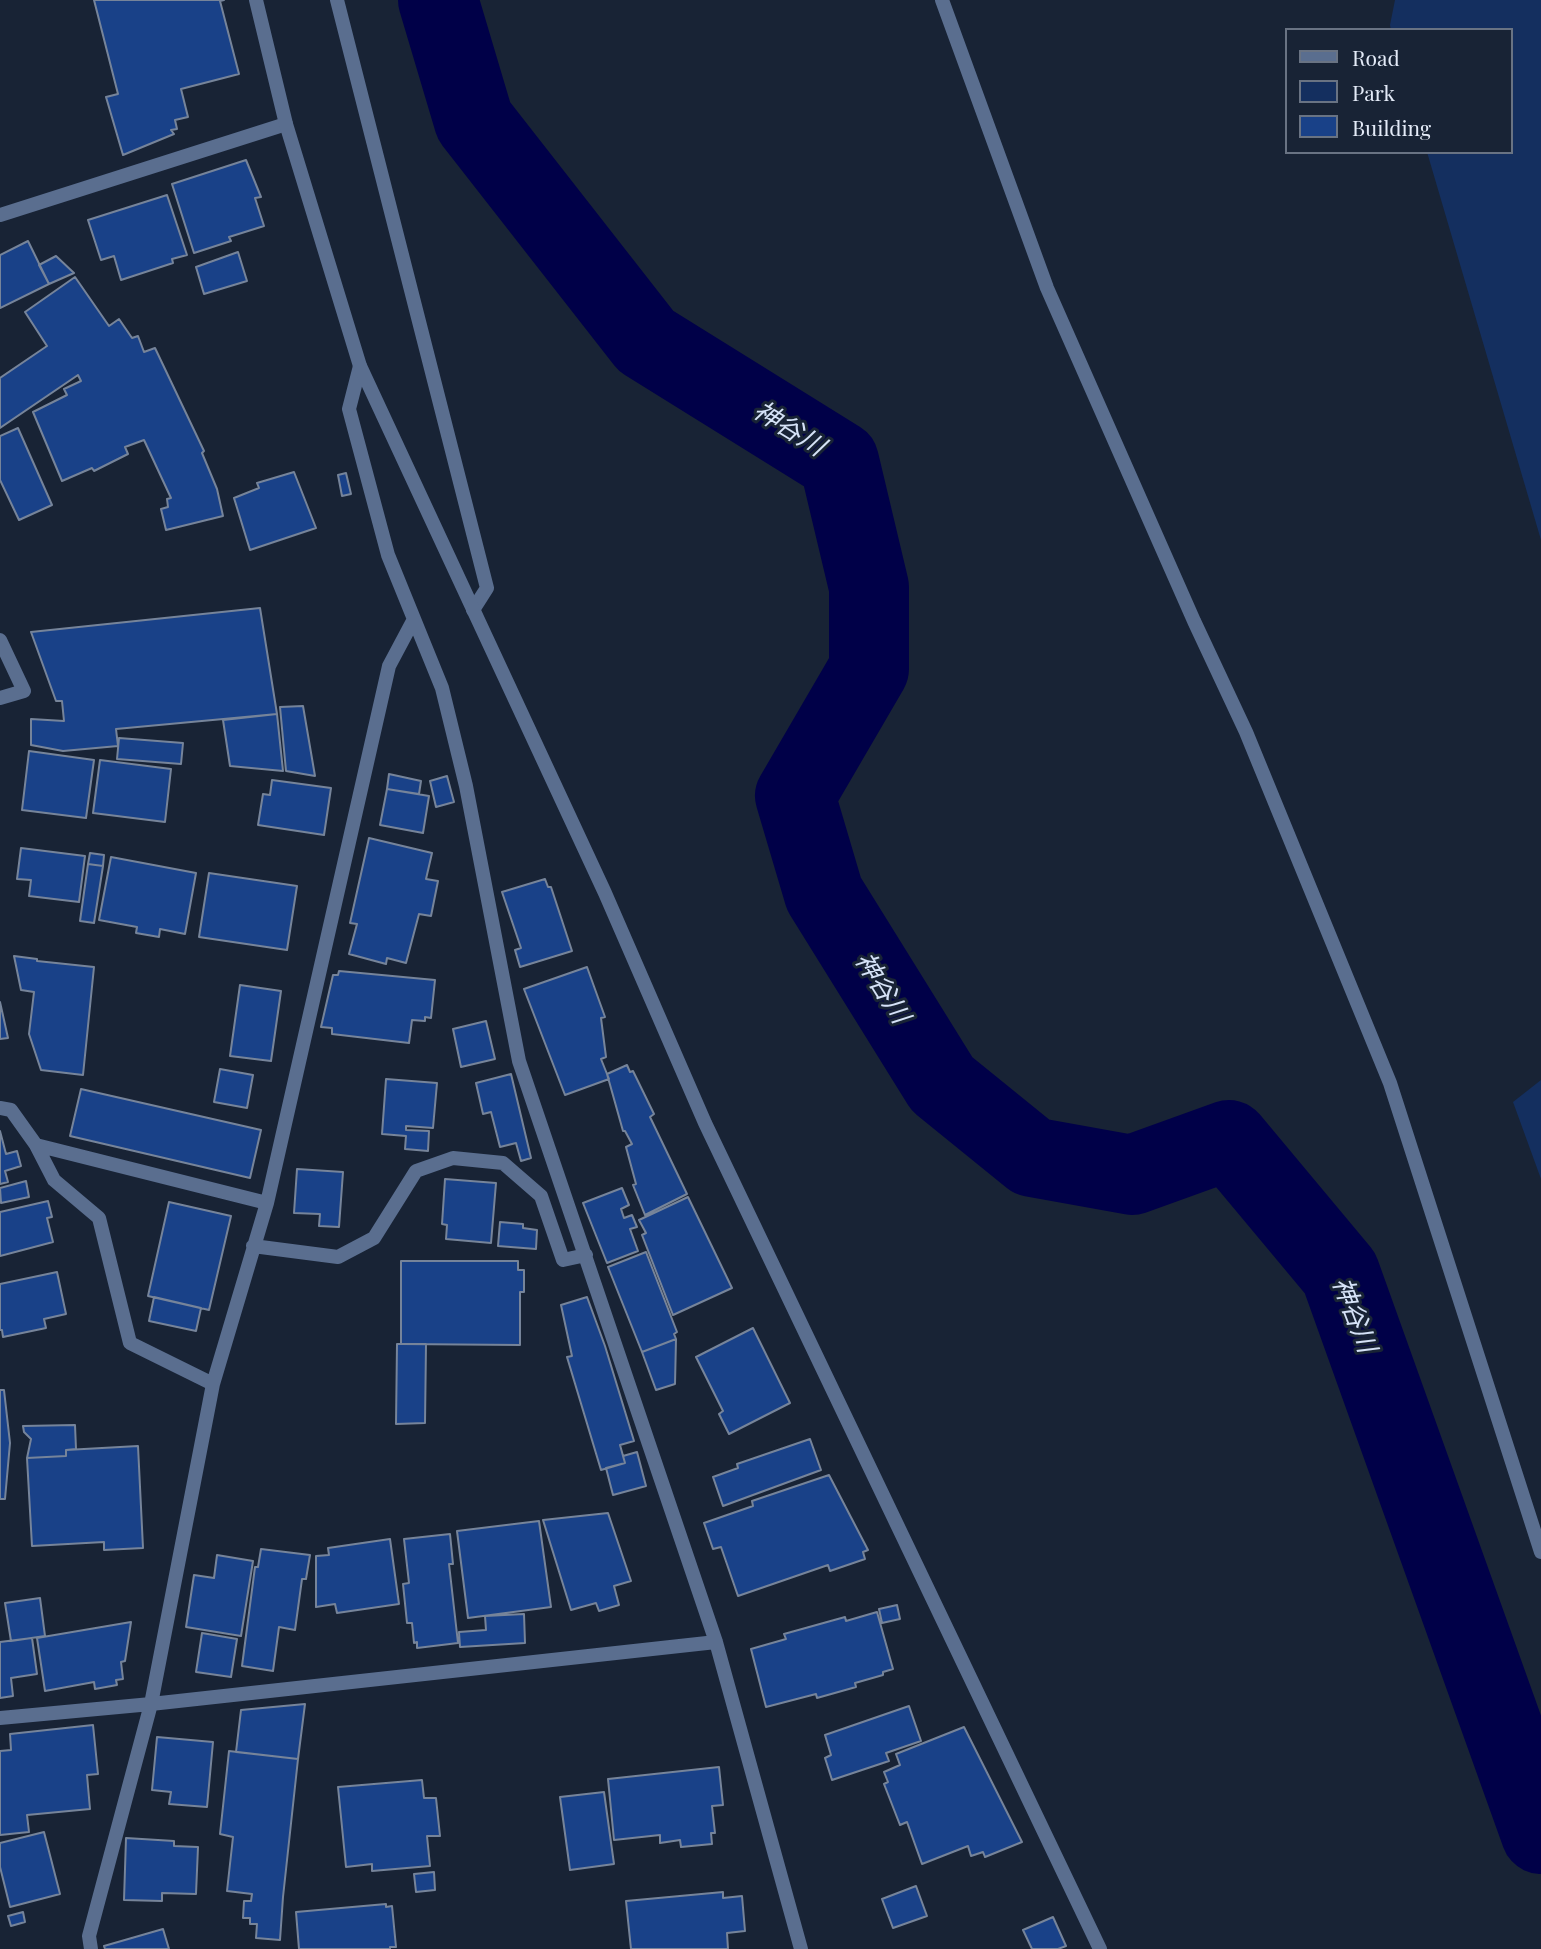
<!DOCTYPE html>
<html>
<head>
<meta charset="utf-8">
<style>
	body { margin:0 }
	#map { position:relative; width:1541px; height:1949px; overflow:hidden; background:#182335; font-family:"Playfair Display",serif }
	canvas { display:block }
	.legend { position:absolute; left:1285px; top:28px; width:228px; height:126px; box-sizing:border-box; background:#182335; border:2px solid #697383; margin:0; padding:9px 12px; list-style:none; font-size:21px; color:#e3eaf7 }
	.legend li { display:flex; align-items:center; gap:14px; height:35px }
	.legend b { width:35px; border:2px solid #697383 }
</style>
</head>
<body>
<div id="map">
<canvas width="1541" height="1949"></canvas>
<ul class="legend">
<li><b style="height:9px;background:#5a6e8f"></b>Road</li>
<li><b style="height:19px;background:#142f5f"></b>Park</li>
<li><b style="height:19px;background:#194188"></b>Building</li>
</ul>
</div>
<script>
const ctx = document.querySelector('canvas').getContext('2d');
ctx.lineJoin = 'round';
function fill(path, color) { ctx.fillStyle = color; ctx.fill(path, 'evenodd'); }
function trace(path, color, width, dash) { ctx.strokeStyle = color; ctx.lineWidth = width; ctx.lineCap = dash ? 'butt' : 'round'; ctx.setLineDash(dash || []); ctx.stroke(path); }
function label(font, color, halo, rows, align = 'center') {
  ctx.font = font + ' "Playfair Display","Noto Sans JP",serif'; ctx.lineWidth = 6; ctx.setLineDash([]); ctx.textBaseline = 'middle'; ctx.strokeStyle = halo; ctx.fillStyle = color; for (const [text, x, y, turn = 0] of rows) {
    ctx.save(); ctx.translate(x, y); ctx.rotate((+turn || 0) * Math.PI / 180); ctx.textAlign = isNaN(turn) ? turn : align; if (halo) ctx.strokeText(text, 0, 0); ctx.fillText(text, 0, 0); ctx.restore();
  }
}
const green = new Path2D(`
	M 1395,0 L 1541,0 L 1541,540 L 1427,152 L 1511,152 L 1511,30 L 1391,30 L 1390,25 Z
	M 1541,1080 L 1541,1179 L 1513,1102 Z`);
const river = new Path2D(`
	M 438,0 L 474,121 L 646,341 L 839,461 L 869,587 L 869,669 L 795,796 L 824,894 L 942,1084 L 1032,1157 L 1132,1175 L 1229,1140 L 1340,1273 L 1541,1834`);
const building = new Path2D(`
	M 94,0 L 224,0 L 220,1 L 239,74 L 181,89 L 188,117 L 175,120 L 177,129 L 171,130 L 174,134 L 123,155 L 106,97 L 118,94 Z
	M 246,160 L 261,197 L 255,198 L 264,226 L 229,237 L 231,241 L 194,253 L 172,184 Z
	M 167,195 L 187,255 L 172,259 L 173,263 L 121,280 L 114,256 L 101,260 L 88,220 Z
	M 28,241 L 49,284 L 0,308 L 0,255 Z
	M 238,252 L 247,281 L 204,294 L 196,267 Z
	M 56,256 L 74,273 L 49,284 L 39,265 Z
	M 75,277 L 109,326 L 119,319 L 132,338 L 138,336 L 144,352 L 155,348 L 204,451 L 202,453 L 217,489 L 223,516 L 166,530 L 161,509 L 168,507 L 167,499 L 171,498 L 144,440 L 125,447 L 128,454 L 94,471 L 92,468 L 62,481 L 33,412 L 67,395 L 64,389 L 81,381 L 78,375 L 0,428 L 0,378 L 47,346 L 25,312 Z
	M 18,428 L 52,505 L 19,520 L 0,480 L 0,436 Z
	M 294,472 L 316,528 L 250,550 L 234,498 L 259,488 L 257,483 Z
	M 346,473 L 351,494 L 342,496 L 338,475 Z
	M 260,608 L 277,714 L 116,729 L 118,746 L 63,751 L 31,745 L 31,719 L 64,721 L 62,701 L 56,701 L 31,632 Z
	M 303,706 L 315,776 L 286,771 L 280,707 Z
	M 277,714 L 283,771 L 230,766 L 223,720 Z
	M 119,738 L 183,743 L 181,764 L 117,759 Z
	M 29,751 L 94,760 L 86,818 L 22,810 Z
	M 100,760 L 171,769 L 165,822 L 93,813 Z
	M 389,774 L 421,781 L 419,794 L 387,789 Z
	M 447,776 L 454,802 L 436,807 L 430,781 Z
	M 272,780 L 331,788 L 324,835 L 258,825 L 263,794 L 270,795 Z
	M 387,789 L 429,796 L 423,833 L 380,825 Z
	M 369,838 L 432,853 L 426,879 L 438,881 L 431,916 L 419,914 L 406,963 L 387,958 L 386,964 L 349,954 L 357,924 L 350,923 Z
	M 21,848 L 85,856 L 79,902 L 29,896 L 31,880 L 17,879 Z
	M 90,853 L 104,855 L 103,866 L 88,864 Z
	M 111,857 L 196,873 L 185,934 L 160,929 L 159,937 L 136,933 L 137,927 L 99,920 Z
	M 88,864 L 103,866 L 94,923 L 80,921 Z
	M 209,873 L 297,886 L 287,950 L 199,937 Z
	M 545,879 L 548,887 L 551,887 L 572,951 L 520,967 L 515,950 L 521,948 L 502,892 Z
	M 14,956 L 37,959 L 37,961 L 94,967 L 83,1075 L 41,1070 L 29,1034 L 34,992 L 21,990 Z
	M 587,967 L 605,1017 L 601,1018 L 606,1057 L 601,1059 L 609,1079 L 565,1095 L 524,989 Z
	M 339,971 L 435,980 L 431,1018 L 425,1017 L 425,1021 L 412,1020 L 409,1043 L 332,1034 L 332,1028 L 321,1027 L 333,975 L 338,975 Z
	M 240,985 L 281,991 L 271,1061 L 230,1056 Z
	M 0,1002 L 8,1038 L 0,1039 Z
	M 486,1021 L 495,1059 L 461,1067 L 453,1029 Z
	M 627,1065 L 630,1072 L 633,1071 L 654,1114 L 650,1117 L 687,1194 L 645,1215 L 633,1185 L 636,1184 L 626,1147 L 632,1144 L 625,1131 L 623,1131 L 607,1074 Z
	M 220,1069 L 253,1075 L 247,1108 L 214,1102 Z
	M 511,1074 L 531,1158 L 521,1161 L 516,1143 L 500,1147 L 491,1112 L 483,1114 L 476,1083 Z
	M 386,1079 L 437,1083 L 433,1128 L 406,1126 L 406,1130 L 429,1131 L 428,1151 L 405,1149 L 406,1136 L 382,1134 Z
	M 81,1089 L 261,1130 L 250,1178 L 70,1136 Z
	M 0,1131 L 6,1154 L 17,1151 L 21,1166 L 5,1171 L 8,1182 L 0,1184 Z
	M 297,1169 L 343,1172 L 339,1227 L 319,1226 L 320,1214 L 294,1213 Z
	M 445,1179 L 496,1183 L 491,1243 L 446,1239 L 447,1225 L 442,1224 Z
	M 26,1181 L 29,1197 L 1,1203 L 0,1188 Z
	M 622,1188 L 629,1205 L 621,1209 L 624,1218 L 632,1215 L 637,1227 L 630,1229 L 638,1251 L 607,1263 L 583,1203 Z
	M 688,1197 L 732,1288 L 673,1315 L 642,1235 L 646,1233 L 639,1220 Z
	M 48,1201 L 52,1217 L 47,1218 L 53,1242 L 0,1256 L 0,1212 Z
	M 169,1202 L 231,1216 L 209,1310 L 148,1296 Z
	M 500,1222 L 523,1224 L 523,1228 L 537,1230 L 536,1249 L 498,1246 Z
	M 646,1252 L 677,1332 L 674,1334 L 676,1339 L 642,1352 L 608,1267 Z
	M 401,1261 L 518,1261 L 518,1270 L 524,1270 L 524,1292 L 520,1292 L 520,1345 L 401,1344 Z
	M 57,1272 L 66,1314 L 44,1319 L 46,1328 L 3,1337 L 2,1330 L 0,1330 L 0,1284 Z
	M 154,1297 L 201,1308 L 196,1331 L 149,1321 Z
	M 587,1297 L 605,1346 L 634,1441 L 620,1445 L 625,1463 L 601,1470 L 567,1357 L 572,1356 L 561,1305 Z
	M 753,1328 L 790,1403 L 729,1434 L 719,1414 L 723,1411 L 696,1357 Z
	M 676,1339 L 675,1384 L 656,1390 L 642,1352 Z
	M 397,1344 L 426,1344 L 425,1423 L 396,1424 Z
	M 0,1390 L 4,1390 L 10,1443 L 5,1499 L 0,1499 Z
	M 75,1425 L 76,1449 L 66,1450 L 66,1456 L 27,1458 L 31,1439 L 24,1432 L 23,1426 Z
	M 810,1439 L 821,1470 L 723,1506 L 713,1477 L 738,1468 L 737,1464 Z
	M 138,1446 L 143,1548 L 104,1550 L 104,1542 L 32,1546 L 27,1458 L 66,1456 L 66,1450 Z
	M 637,1452 L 646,1486 L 613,1495 L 606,1468 L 625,1463 L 623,1456 Z
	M 829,1475 L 868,1550 L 863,1552 L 865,1559 L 830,1571 L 828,1565 L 738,1596 L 721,1547 L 713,1549 L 704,1523 L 753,1506 L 752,1501 Z
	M 608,1513 L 631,1581 L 614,1586 L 619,1605 L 599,1611 L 596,1603 L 571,1610 L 543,1520 Z
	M 539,1521 L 551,1607 L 468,1618 L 457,1531 Z
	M 450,1534 L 453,1564 L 449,1564 L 458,1643 L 417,1648 L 417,1642 L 414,1643 L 412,1623 L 407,1623 L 403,1584 L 409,1583 L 404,1539 Z
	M 390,1539 L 399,1604 L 337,1613 L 335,1604 L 316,1607 L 316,1556 L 329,1555 L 328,1548 Z
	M 261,1549 L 310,1555 L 306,1579 L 302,1579 L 295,1630 L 279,1627 L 273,1671 L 242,1666 L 255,1567 L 258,1567 Z
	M 217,1555 L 253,1561 L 241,1636 L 186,1627 L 194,1575 L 214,1578 Z
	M 40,1598 L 45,1636 L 11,1641 L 5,1603 Z
	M 897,1605 L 900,1619 L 882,1623 L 879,1609 Z
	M 877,1612 L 893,1669 L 883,1672 L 883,1675 L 855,1683 L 856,1687 L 817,1698 L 816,1694 L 766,1707 L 751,1649 L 786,1639 L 784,1634 L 845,1617 L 846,1621 Z
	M 524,1614 L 525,1643 L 460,1647 L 459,1632 L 486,1630 L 485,1616 Z
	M 131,1622 L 125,1661 L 121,1662 L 123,1679 L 116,1680 L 117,1685 L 95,1689 L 94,1682 L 45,1691 L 37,1638 Z
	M 202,1633 L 237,1639 L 231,1677 L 196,1672 Z
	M 32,1638 L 37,1674 L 11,1678 L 13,1696 L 0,1698 L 0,1642 Z
	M 305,1704 L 298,1759 L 236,1752 L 241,1710 Z
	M 909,1706 L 921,1741 L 886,1753 L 889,1761 L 832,1780 L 825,1758 L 831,1755 L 825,1735 Z
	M 93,1725 L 98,1774 L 87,1775 L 90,1809 L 27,1815 L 29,1832 L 0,1835 L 0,1751 L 11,1750 L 10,1734 Z
	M 964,1727 L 1022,1842 L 985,1857 L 983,1852 L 971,1856 L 968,1846 L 922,1864 L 907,1822 L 900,1825 L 884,1784 L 888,1782 L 884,1772 L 900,1765 L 896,1754 Z
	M 157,1737 L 213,1742 L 207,1807 L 169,1804 L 171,1792 L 152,1790 Z
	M 229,1751 L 298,1759 L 283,1897 L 280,1940 L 256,1938 L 257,1924 L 250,1924 L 250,1918 L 243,1918 L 244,1901 L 251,1901 L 252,1894 L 227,1891 L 233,1837 L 220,1834 Z
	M 719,1767 L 723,1805 L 712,1806 L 715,1833 L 711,1833 L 712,1844 L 681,1847 L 680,1840 L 660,1843 L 660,1835 L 614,1840 L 608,1779 Z
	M 422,1780 L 424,1798 L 436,1798 L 440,1836 L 427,1836 L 430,1866 L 372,1871 L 372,1864 L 346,1867 L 338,1787 Z
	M 604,1792 L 614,1864 L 570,1870 L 560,1797 Z
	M 44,1832 L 60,1894 L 10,1907 L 0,1867 L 0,1843 Z
	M 126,1838 L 174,1841 L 174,1846 L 198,1847 L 196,1894 L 162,1893 L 162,1901 L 124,1900 Z
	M 434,1872 L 435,1890 L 416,1892 L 414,1874 Z
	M 916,1886 L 927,1916 L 893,1928 L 882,1899 Z
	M 723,1892 L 723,1898 L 742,1896 L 745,1931 L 727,1933 L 728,1949 L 631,1949 L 626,1901 Z
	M 386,1904 L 386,1907 L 392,1906 L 396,1947 L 390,1947 L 390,1949 L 299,1949 L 296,1912 Z
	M 23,1912 L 25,1922 L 11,1926 L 8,1916 Z
	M 1053,1917 L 1066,1946 L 1058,1949 L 1032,1949 L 1023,1930 Z
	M 163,1929 L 169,1949 L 105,1949 L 104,1946 Z`);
const minor = new Path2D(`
	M 337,0 L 487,588 L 473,610
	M 942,0 L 1047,288 L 1194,621 L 1246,732 L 1390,1083 L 1541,1552
	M 0,215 L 286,124
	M 360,366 L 349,409 L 388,555 L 442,688 L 466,786 L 519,1061 L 716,1642 L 801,1949
	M 0,640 L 24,691 L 0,698
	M 0,1108 L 11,1110 L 36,1145 L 267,1203
	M 36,1145 L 54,1180 L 99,1218 L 130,1343 L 213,1384
	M 253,1246 L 338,1257 L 374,1238 L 416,1171 L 453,1158 L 503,1163 L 541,1196 L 563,1260 L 586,1255
	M 0,1718 L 151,1704 L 716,1642
	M 91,1949 L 89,1936 L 151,1704 L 213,1384 L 267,1203 L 389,666 L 414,619`);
const tertiary = new Path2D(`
	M 256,0 L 286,124 L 360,366 L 605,893 L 705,1123 L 1100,1949`);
const waterNames = [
	["神谷川",789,429,32],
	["神谷川",882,988,58],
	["神谷川",1354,1315,69]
];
fill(green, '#142f5f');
trace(river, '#000048', 80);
fill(building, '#194188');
trace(building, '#76849a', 2);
trace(minor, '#5a6e8f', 14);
trace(tertiary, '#5a6e8f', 14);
label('italic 26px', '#d5e2f7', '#182335', waterNames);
</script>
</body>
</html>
